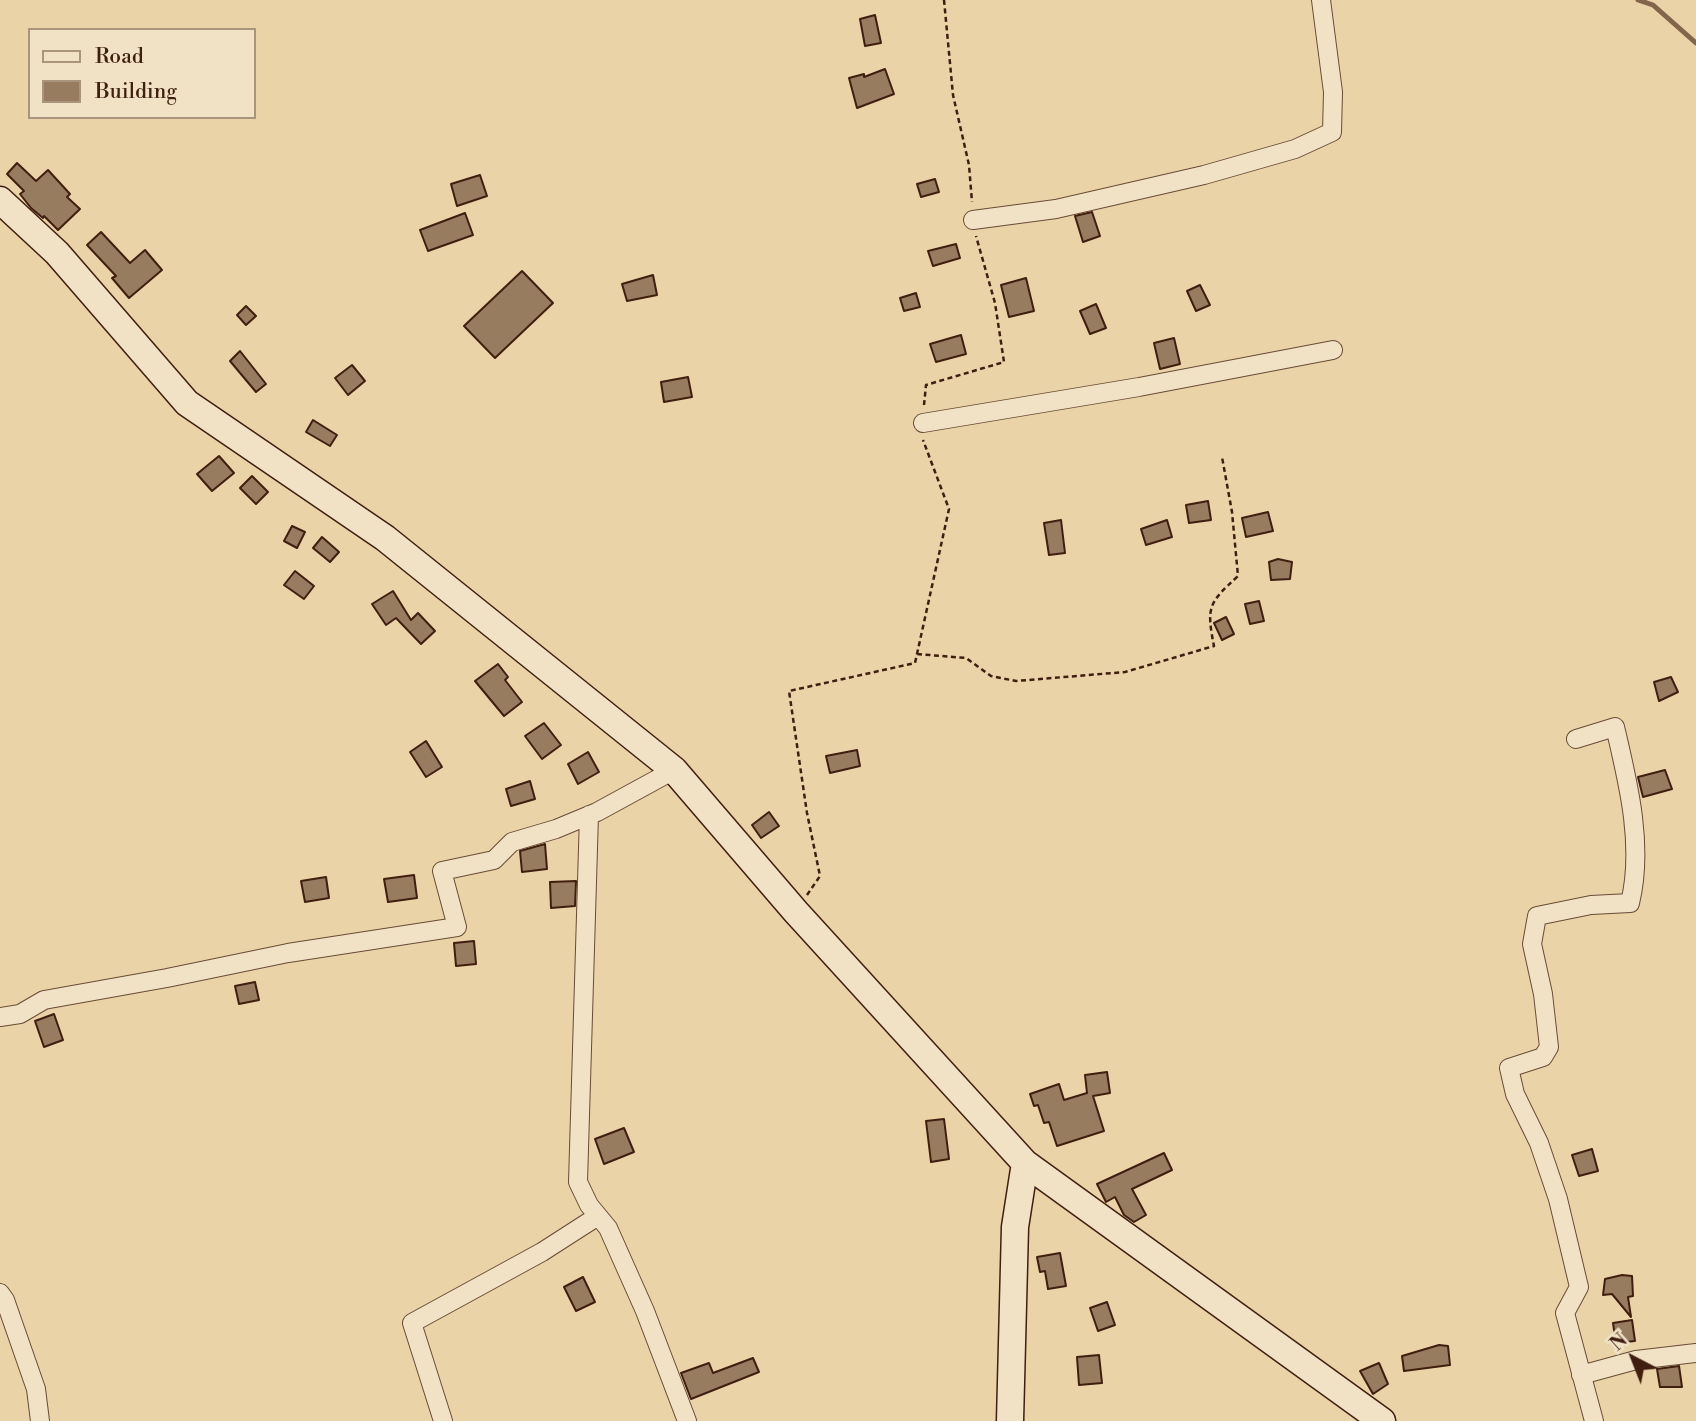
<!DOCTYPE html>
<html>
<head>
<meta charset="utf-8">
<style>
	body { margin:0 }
	#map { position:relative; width:1696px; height:1421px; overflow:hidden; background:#e9d3a7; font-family:"Libre Bodoni",serif }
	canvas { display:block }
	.legend { position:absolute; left:28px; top:28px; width:228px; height:91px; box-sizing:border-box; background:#f1e2c6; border:2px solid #aa947d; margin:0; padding:9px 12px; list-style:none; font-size:21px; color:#401e10 }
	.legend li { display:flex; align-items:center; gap:14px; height:35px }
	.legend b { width:35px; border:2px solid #aa947d }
	.north { position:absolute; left:1598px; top:1323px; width:70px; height:70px; -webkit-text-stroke:5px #f1e2c6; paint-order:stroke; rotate:318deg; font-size:19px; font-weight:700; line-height:28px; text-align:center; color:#401e10 }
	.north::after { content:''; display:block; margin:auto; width:24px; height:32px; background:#401e10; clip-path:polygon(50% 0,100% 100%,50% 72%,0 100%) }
</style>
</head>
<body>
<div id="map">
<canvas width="1696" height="1421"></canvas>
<ul class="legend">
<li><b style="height:9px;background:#f1e2c6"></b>Road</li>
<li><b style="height:19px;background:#987c5f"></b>Building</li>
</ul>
<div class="north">N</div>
</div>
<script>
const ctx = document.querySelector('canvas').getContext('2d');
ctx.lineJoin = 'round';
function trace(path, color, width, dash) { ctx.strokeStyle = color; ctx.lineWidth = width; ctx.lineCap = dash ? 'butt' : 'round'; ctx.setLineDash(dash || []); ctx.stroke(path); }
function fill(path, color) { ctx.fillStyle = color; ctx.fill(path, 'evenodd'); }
const stream = new Path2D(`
	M 1638,0 L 1653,5 L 1696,43`);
const building = new Path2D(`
	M 875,15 L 881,43 L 865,46 L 860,19 Z
	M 885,69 L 894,94 L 857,108 L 849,78 L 864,74 L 864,77 Z
	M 17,163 L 36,181 L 48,170 L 70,194 L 67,197 L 80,209 L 58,230 L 44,216 L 43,218 L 31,208 L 20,194 L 24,191 L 7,174 Z
	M 480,175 L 487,196 L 457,206 L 451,184 Z
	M 935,179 L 939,192 L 921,197 L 917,184 Z
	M 1092,212 L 1100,236 L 1083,242 L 1075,216 Z
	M 465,213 L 473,235 L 428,251 L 420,230 Z
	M 101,232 L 130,263 L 145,250 L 162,270 L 129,298 L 112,278 L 116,276 L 87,245 Z
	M 956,244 L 960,258 L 933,266 L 928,251 Z
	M 522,271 L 553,303 L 495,358 L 464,326 Z
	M 653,275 L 657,295 L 627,301 L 622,284 Z
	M 1026,278 L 1034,311 L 1009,317 L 1001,285 Z
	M 1200,285 L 1210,305 L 1196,311 L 1187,291 Z
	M 916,293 L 920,307 L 904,311 L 900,298 Z
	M 1096,304 L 1106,328 L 1090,334 L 1080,311 Z
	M 246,306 L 256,316 L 246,325 L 237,315 Z
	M 961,335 L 966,354 L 936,362 L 930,344 Z
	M 1174,338 L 1180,364 L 1160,369 L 1154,343 Z
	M 240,351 L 266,384 L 256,392 L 230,361 Z
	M 352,365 L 365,381 L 348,395 L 335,378 Z
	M 688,377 L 692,397 L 664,402 L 661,382 Z
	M 313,420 L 337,435 L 330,446 L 306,432 Z
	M 219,456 L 234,473 L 212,491 L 197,474 Z
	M 252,476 L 268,492 L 256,504 L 240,488 Z
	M 1208,501 L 1211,520 L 1189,523 L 1186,505 Z
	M 1268,512 L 1273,531 L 1246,537 L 1242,518 Z
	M 1061,520 L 1065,553 L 1049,555 L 1044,523 Z
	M 1167,520 L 1172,537 L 1146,545 L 1141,529 Z
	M 292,526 L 305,532 L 297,548 L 284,541 Z
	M 322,537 L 339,552 L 330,562 L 313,548 Z
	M 1278,559 L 1292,562 L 1290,579 L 1271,580 L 1269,562 Z
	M 295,571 L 314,586 L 304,599 L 284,585 Z
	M 393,591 L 411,620 L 418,613 L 435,631 L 421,644 L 396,618 L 386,625 L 372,604 Z
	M 1259,601 L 1264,621 L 1250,624 L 1245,604 Z
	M 1226,617 L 1234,634 L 1222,640 L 1214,623 Z
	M 498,664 L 508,677 L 505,680 L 522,702 L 504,716 L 475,681 Z
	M 1671,677 L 1678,692 L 1659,701 L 1654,682 Z
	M 544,723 L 561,745 L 542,759 L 525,736 Z
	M 426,741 L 442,767 L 426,777 L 410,752 Z
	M 857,750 L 860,766 L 830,773 L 826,756 Z
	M 588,752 L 599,772 L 578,784 L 568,764 Z
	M 1665,770 L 1672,789 L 1643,797 L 1638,777 Z
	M 530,781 L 535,799 L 511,806 L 506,789 Z
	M 769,812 L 779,826 L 761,838 L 752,825 Z
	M 545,844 L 547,869 L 522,872 L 520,851 Z
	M 414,875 L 417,898 L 388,902 L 384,879 Z
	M 326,877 L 329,898 L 305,902 L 301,881 Z
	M 576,881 L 575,906 L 551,908 L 550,882 Z
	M 474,941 L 476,964 L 456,966 L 454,943 Z
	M 255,982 L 259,1000 L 239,1004 L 235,986 Z
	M 54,1014 L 63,1040 L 44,1047 L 35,1021 Z
	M 1107,1072 L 1110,1093 L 1093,1096 L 1104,1131 L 1057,1146 L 1049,1122 L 1044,1123 L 1038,1105 L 1034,1106 L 1030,1094 L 1059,1084 L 1064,1100 L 1087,1093 L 1085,1075 Z
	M 944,1119 L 949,1159 L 931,1162 L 926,1121 Z
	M 624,1128 L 634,1152 L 604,1164 L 595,1139 Z
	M 1592,1149 L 1598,1171 L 1579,1176 L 1572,1155 Z
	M 1164,1153 L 1172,1170 L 1132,1189 L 1146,1215 L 1134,1222 L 1124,1215 L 1115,1197 L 1106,1202 L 1097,1184 Z
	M 1060,1253 L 1066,1286 L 1048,1289 L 1045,1271 L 1040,1272 L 1037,1257 Z
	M 1622,1275 L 1632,1276 L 1633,1296 L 1628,1297 L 1631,1317 L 1612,1294 L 1603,1295 L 1605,1279 Z
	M 583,1277 L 595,1302 L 576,1311 L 564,1287 Z
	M 1107,1302 L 1115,1325 L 1098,1331 L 1090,1308 Z
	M 1632,1320 L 1635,1341 L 1616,1343 L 1613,1323 Z
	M 1439,1345 L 1448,1346 L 1450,1365 L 1404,1371 L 1402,1356 Z
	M 1099,1355 L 1102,1383 L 1079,1385 L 1077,1357 Z
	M 753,1358 L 759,1372 L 691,1399 L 681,1373 L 709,1363 L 713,1373 Z
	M 1379,1363 L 1388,1384 L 1373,1394 L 1360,1371 Z
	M 1679,1366 L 1682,1387 L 1660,1387 L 1657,1369 Z`);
const path = new Path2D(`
	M 944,0 L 953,95 L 969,165 L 972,202
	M 924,405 L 926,385 L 1004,362 L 995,303 L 976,236
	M 917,654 L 966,658 L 991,676 L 1016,681 L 1125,672 L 1214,646 C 1206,606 1209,603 1238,576 L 1232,512 L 1222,457
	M 807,895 L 820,876 L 807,813 L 789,691 L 915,663 L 949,509 L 923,440`);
const street = new Path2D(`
	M 973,220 L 1056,209 L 1204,175 L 1295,149 L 1332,132 L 1333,92 L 1321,0
	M 923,423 L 1139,387 L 1333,350
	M 1576,739 L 1615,727 C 1628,782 1644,846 1630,903 L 1591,905 L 1537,916 L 1532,944 L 1543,994 L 1549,1047 L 1543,1057 L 1509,1068 L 1515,1094 L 1539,1143 L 1558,1199 L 1579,1287 L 1565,1313 L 1594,1421
	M 589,815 L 578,1182 L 589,1205 L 608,1228 L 645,1311 L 687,1421
	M 0,1017 L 20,1014 L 44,1000 L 167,978 L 288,953 L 457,927 L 442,871 L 494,860 L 512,842 L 556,829 L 597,812 L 674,770
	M 0,1293 L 5,1300 L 36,1389 L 40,1421
	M 1581,1375 L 1636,1360 L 1696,1353
	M 443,1421 L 412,1323 L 542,1252 L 598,1216`);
const secondary = new Path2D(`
	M 0,200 L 57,253 L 187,403 L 385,538 L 674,770 L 796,912 L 1025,1163 L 1015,1227 L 1010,1421
	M 1025,1163 L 1382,1421`);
trace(stream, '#83654c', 5);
fill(building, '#987c5f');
trace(building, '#401e10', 2);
trace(street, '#6a4b36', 20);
trace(secondary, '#401e10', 29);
trace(path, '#401e10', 2.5, [5, 3.5]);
trace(street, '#f1e2c6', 18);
trace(secondary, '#f1e2c6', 26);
</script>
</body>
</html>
